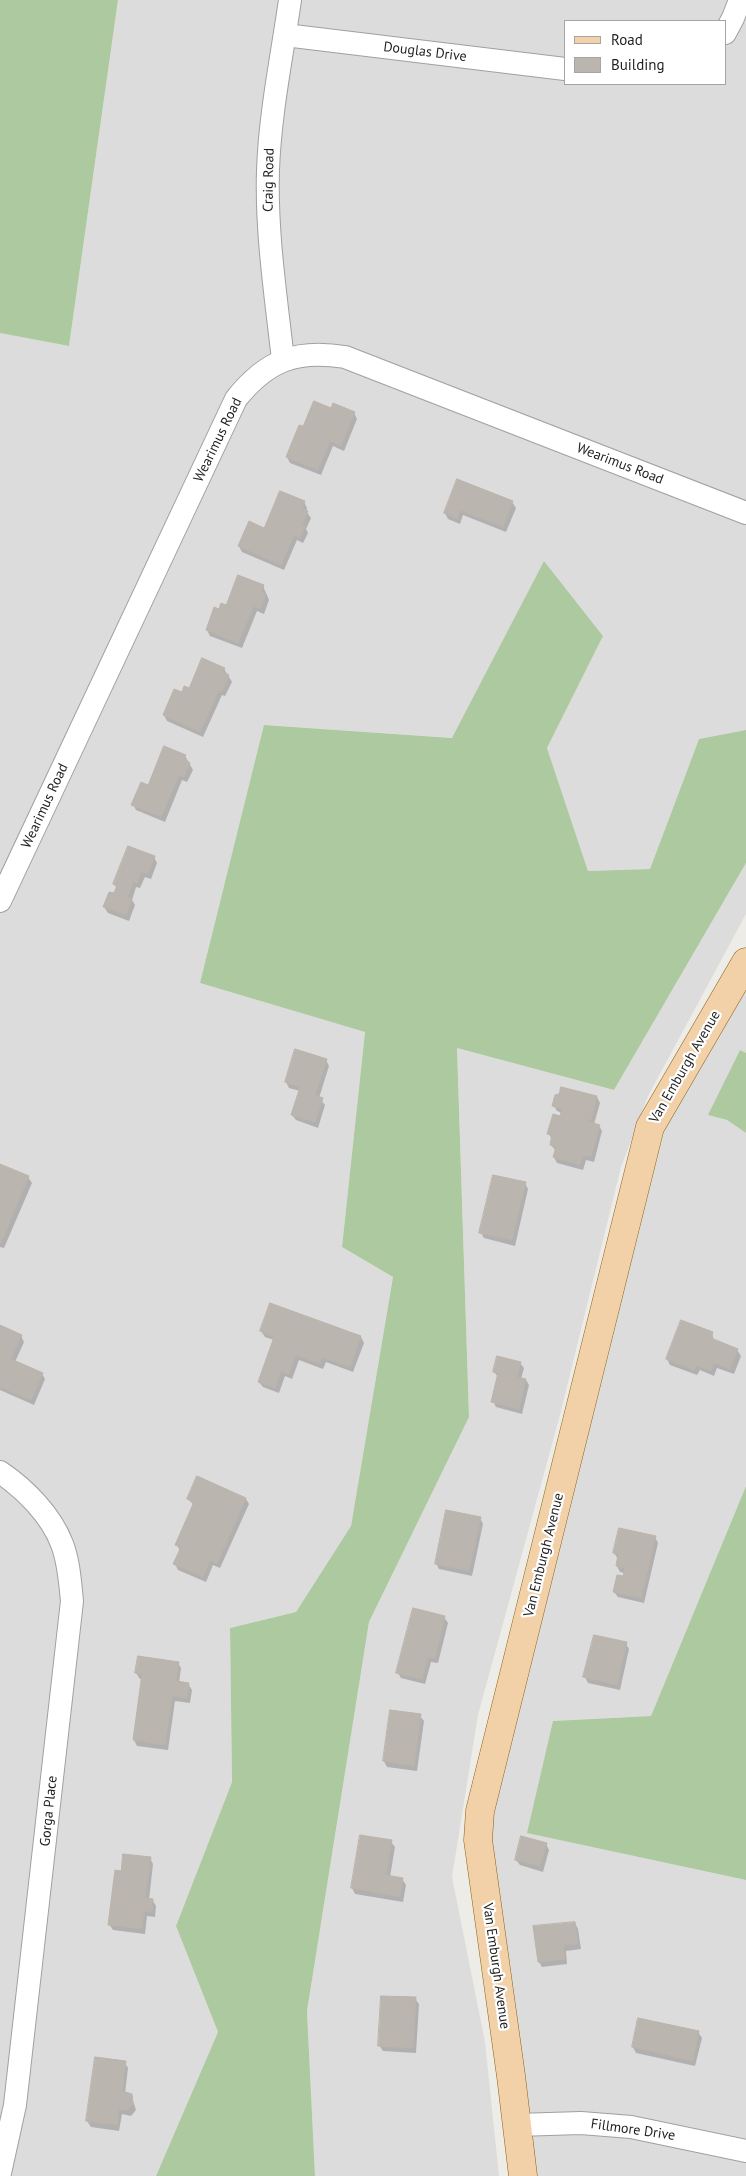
<!DOCTYPE html>
<html>
<head>
<meta charset="utf-8">
<style>
	body { margin:0 }
	#map { position:relative; width:746px; height:2176px; overflow:hidden; background:#eeece6; font-family:"PT Sans",sans-serif }
	canvas { display:block }
	.legend { position:absolute; left:564px; top:20px; width:162px; height:65px; box-sizing:border-box; background:#fff; border:1px solid #a5a5a5; margin:0; padding:6px 9px; list-style:none; font-size:15px; color:#1f1f1f }
	.legend li { display:flex; align-items:center; gap:10px; height:25px }
	.legend b { width:25px; border:1px solid #a5a5a5 }
</style>
</head>
<body>
<div id="map">
<canvas width="746" height="2176"></canvas>
<ul class="legend">
<li><b style="height:6px;background:#f2d1a8"></b>Road</li>
<li><b style="height:14px;background:#bbb5af"></b>Building</li>
</ul>
</div>
<script>
const ctx = document.querySelector('canvas').getContext('2d');
ctx.lineJoin = 'round';
function fill(path, color) { ctx.fillStyle = color; ctx.fill(path, 'evenodd'); }
function trace(path, color, width, dash) { ctx.strokeStyle = color; ctx.lineWidth = width; ctx.lineCap = dash ? 'butt' : 'round'; ctx.setLineDash(dash || []); ctx.stroke(path); }
function label(font, color, halo, rows, align = 'center') {
  ctx.font = font + ' "PT Sans",sans-serif'; ctx.lineWidth = 4.5; ctx.setLineDash([]); ctx.textBaseline = 'middle'; ctx.strokeStyle = halo; ctx.fillStyle = color; for (const [text, x, y, turn = 0] of rows) {
    ctx.save(); ctx.translate(x, y); ctx.rotate((+turn || 0) * Math.PI / 180); ctx.textAlign = isNaN(turn) ? turn : align; if (halo) ctx.strokeText(text, 0, 0); ctx.fillText(text, 0, 0); ctx.restore();
  }
}
const residential = new Path2D(`
	M 118,0 L 746,0 L 746,730 L 699,739 L 650,869 L 588,871 L 547,748 L 603,636 L 544,561 L 453,738 L 265,725 L 200,983 L 365,1032 L 342,1247 L 393,1277 L 351,1526 L 296,1612 L 230,1628 L 232,1782 L 176,1926 L 218,2032 L 156,2176 L 0,2176 L 0,333 L 69,346 ZM 565,21 L 725,21 L 725,84 L 565,84 Z
	M 746,863 L 746,914 L 648,1096 L 621,1167 L 560,1415 L 478,1715 L 452,1877 L 485,2042 L 499,2176 L 315,2176 L 307,2011 L 369,1622 L 469,1417 L 457,1048 L 614,1090 Z
	M 746,962 L 746,1053 L 740,1050 L 709,1115 L 727,1120 L 746,1133 L 746,1486 L 651,1716 L 553,1721 L 528,1833 L 746,1880 L 746,2176 L 522,2176 L 481,1826 L 649,1125 Z`);
const forest = new Path2D(`
	M 0,0 L 118,0 L 69,346 L 0,333 Z
	M 544,561 L 603,636 L 547,748 L 588,871 L 650,869 L 699,739 L 746,730 L 746,863 L 614,1090 L 457,1048 L 469,1417 L 369,1622 L 307,2011 L 315,2176 L 156,2176 L 218,2032 L 176,1926 L 232,1782 L 230,1628 L 296,1612 L 351,1526 L 393,1277 L 342,1247 L 365,1032 L 200,983 L 264,725 L 452,738 Z
	M 740,1050 L 746,1053 L 746,1133 L 727,1120 L 708,1115 Z
	M 746,1486 L 746,1880 L 527,1833 L 553,1721 L 651,1716 Z`);
const shadow = new Path2D(`
	M 332,410 L 354,413 L 357,419 L 344,451 L 333,446 L 321,475 L 290,463 L 287,457 L 304,428 Z
	M 458,480 L 512,502 L 516,508 L 506,532 L 463,515 L 460,524 L 448,519 L 445,513 Z
	M 304,502 L 307,508 L 306,511 L 311,518 L 306,529 L 308,533 L 303,543 L 297,540 L 284,570 L 242,552 L 239,546 Z
	M 263,586 L 269,600 L 264,614 L 257,611 L 242,648 L 210,636 L 207,630 L 227,607 Z
	M 224,669 L 232,682 L 225,696 L 222,695 L 203,737 L 167,721 L 164,715 L 183,694 Z
	M 185,756 L 193,770 L 187,782 L 182,780 L 165,822 L 136,810 L 133,804 L 148,786 Z
	M 154,857 L 157,863 L 151,879 L 145,877 L 140,888 L 136,887 L 132,900 L 135,905 L 129,921 L 108,913 L 104,907 L 115,895 L 117,889 L 114,884 Z
	M 326,1060 L 329,1066 L 319,1098 L 325,1105 L 318,1128 L 296,1120 L 292,1115 L 300,1091 L 289,1088 L 286,1082 Z
	M 597,1097 L 600,1103 L 594,1124 L 599,1126 L 602,1131 L 594,1162 L 586,1160 L 583,1170 L 557,1163 L 554,1157 L 556,1151 L 551,1145 L 552,1140 L 549,1134 L 561,1117 L 562,1113 L 557,1111 L 554,1106 Z
	M 0,1166 L 28,1177 L 32,1183 L 4,1248 L 0,1247 Z
	M 525,1183 L 528,1189 L 515,1246 L 484,1238 L 481,1233 Z
	M 0,1327 L 21,1336 L 24,1342 L 15,1362 L 42,1374 L 45,1379 L 34,1405 L 0,1390 Z
	M 261,1331 L 361,1337 L 364,1343 L 353,1372 L 326,1362 L 323,1369 L 299,1360 L 292,1379 L 285,1376 L 279,1393 L 263,1387 L 259,1382 L 274,1340 L 265,1337 Z
	M 712,1333 L 714,1341 L 737,1350 L 741,1356 L 734,1374 L 717,1368 L 714,1376 L 700,1370 L 697,1375 L 670,1365 L 667,1359 Z
	M 520,1363 L 524,1368 L 521,1379 L 526,1380 L 529,1385 L 522,1414 L 496,1407 L 493,1401 L 498,1377 L 494,1372 Z
	M 188,1499 L 246,1499 L 249,1504 L 220,1568 L 213,1565 L 206,1582 L 178,1570 L 175,1564 L 180,1551 L 177,1545 L 194,1505 Z
	M 480,1518 L 483,1524 L 472,1576 L 439,1569 L 436,1563 Z
	M 655,1537 L 658,1543 L 644,1603 L 618,1597 L 614,1592 L 625,1573 L 620,1572 L 617,1566 L 618,1559 L 614,1553 Z
	M 444,1617 L 448,1623 L 438,1663 L 431,1662 L 425,1684 L 401,1678 L 398,1673 Z
	M 626,1644 L 629,1649 L 620,1690 L 588,1683 L 585,1677 Z
	M 178,1663 L 181,1668 L 179,1683 L 188,1684 L 192,1690 L 190,1703 L 175,1701 L 168,1750 L 137,1746 L 134,1740 L 142,1679 L 140,1679 L 136,1673 Z
	M 420,1716 L 424,1721 L 417,1771 L 387,1767 L 384,1761 Z
	M 391,1842 L 395,1847 L 390,1877 L 402,1879 L 406,1885 L 403,1902 L 355,1894 L 352,1888 Z
	M 546,1844 L 549,1850 L 543,1872 L 520,1865 L 516,1860 Z
	M 150,1858 L 153,1864 L 149,1900 L 153,1901 L 156,1906 L 155,1917 L 147,1916 L 145,1934 L 113,1930 L 109,1924 L 122,1873 Z
	M 575,1923 L 578,1929 L 581,1949 L 566,1951 L 567,1964 L 542,1967 L 539,1962 Z
	M 415,1999 L 419,2004 L 416,2053 L 383,2051 L 379,2045 Z
	M 698,2032 L 702,2038 L 695,2066 L 636,2053 L 633,2047 Z
	M 125,2063 L 128,2068 L 125,2093 L 131,2095 L 136,2110 L 131,2116 L 122,2114 L 119,2131 L 91,2127 L 87,2121 Z`);
const building = new Path2D(`
	M 314,401 L 331,408 L 333,403 L 355,412 L 341,446 L 330,441 L 318,470 L 286,457 L 299,425 L 303,426 Z
	M 457,479 L 513,501 L 503,527 L 460,510 L 457,519 L 444,513 Z
	M 280,491 L 305,501 L 302,508 L 308,511 L 302,525 L 305,526 L 300,538 L 294,535 L 281,565 L 238,546 L 249,521 L 264,528 Z
	M 238,575 L 264,585 L 261,592 L 266,594 L 260,609 L 254,606 L 238,643 L 206,630 L 214,607 L 219,609 L 221,603 L 226,605 Z
	M 202,658 L 225,668 L 223,672 L 229,675 L 222,692 L 219,690 L 200,732 L 163,715 L 174,689 L 182,692 L 184,686 L 189,688 Z
	M 164,746 L 186,755 L 184,759 L 190,763 L 184,777 L 179,775 L 161,817 L 131,805 L 141,782 L 148,785 Z
	M 128,846 L 155,856 L 148,874 L 141,872 L 137,883 L 133,882 L 128,897 L 132,899 L 126,915 L 103,907 L 109,892 L 114,893 L 117,886 L 113,884 Z
	M 295,1049 L 327,1059 L 315,1095 L 323,1098 L 315,1122 L 291,1115 L 300,1087 L 285,1082 Z
	M 561,1087 L 597,1096 L 591,1120 L 587,1119 L 587,1121 L 600,1125 L 591,1157 L 583,1155 L 580,1165 L 553,1157 L 556,1147 L 550,1145 L 552,1135 L 547,1134 L 553,1114 L 560,1116 L 562,1109 L 552,1106 L 555,1095 L 559,1094 Z
	M 0,1164 L 29,1176 L 1,1243 L 0,1243 Z
	M 493,1175 L 526,1182 L 512,1240 L 479,1233 Z
	M 270,1303 L 361,1336 L 350,1367 L 322,1357 L 320,1364 L 296,1355 L 289,1374 L 281,1371 L 275,1388 L 258,1382 L 274,1337 L 260,1331 Z
	M 681,1320 L 713,1332 L 711,1338 L 738,1349 L 730,1369 L 714,1363 L 711,1371 L 696,1365 L 694,1370 L 666,1359 Z
	M 0,1325 L 22,1335 L 11,1359 L 43,1373 L 31,1400 L 0,1387 Z
	M 497,1356 L 521,1362 L 517,1377 L 526,1379 L 519,1409 L 491,1402 L 498,1373 L 493,1372 Z
	M 197,1476 L 246,1498 L 217,1564 L 210,1560 L 203,1577 L 173,1564 L 181,1547 L 175,1545 L 194,1502 L 187,1499 Z
	M 446,1510 L 481,1517 L 469,1571 L 435,1564 Z
	M 619,1528 L 656,1536 L 641,1598 L 613,1592 L 617,1575 L 623,1576 L 625,1568 L 616,1566 L 618,1554 L 613,1553 Z
	M 413,1608 L 445,1616 L 435,1658 L 428,1657 L 422,1679 L 396,1673 Z
	M 594,1635 L 627,1642 L 617,1685 L 583,1677 Z
	M 138,1656 L 179,1662 L 176,1681 L 189,1683 L 187,1698 L 172,1696 L 165,1745 L 133,1740 L 142,1674 L 135,1673 Z
	M 390,1710 L 421,1714 L 414,1766 L 383,1761 Z
	M 360,1835 L 392,1840 L 386,1875 L 403,1878 L 400,1897 L 351,1888 Z
	M 521,1836 L 547,1843 L 540,1866 L 515,1860 Z
	M 123,1854 L 151,1857 L 145,1898 L 153,1899 L 152,1912 L 144,1911 L 142,1929 L 108,1925 L 115,1870 L 121,1871 Z
	M 575,1922 L 578,1944 L 563,1945 L 565,1959 L 538,1962 L 533,1926 Z
	M 381,1996 L 416,1997 L 413,2048 L 378,2046 Z
	M 638,2018 L 699,2031 L 693,2061 L 632,2047 Z
	M 95,2057 L 126,2061 L 122,2091 L 132,2094 L 133,2104 L 127,2110 L 119,2109 L 117,2125 L 86,2121 Z`);
const minor = new Path2D(`
	M 725,33 L 733,18 L 740,0
	M 285,35 L 565,69
	M 283,360 C 276,297 266,233 268,170 C 270,113 282,56 290,0
	M 0,901 L 236,399 C 267,360 297,349 345,357 L 746,513
	M 0,1472 C 25,1489 51,1515 62,1544 C 69,1562 70,1582 72,1601 L 15,2105 L 0,2173
	M 517,2125 L 581,2123 L 631,2127 L 746,2151`);
const major = new Path2D(`
	M 523,2176 L 511,2076 L 478,1840 L 480,1811 L 650,1127 L 746,962`);
const streetNames = [
	["Douglas Drive",425,52,7],
	["Craig Road",269,180,-89],
	["Wearimus Road",218,440,-64],
	["Wearimus Road",620,464,21],
	["Wearimus Road",45,806,-65],
	["Van Emburgh Avenue",685,1067,-60],
	["Van Emburgh Avenue",544,1555,-76],
	["Gorga Place",49,1811,-84],
	["Van Emburgh Avenue",496,1966,82],
	["Fillmore Drive",633,2130,8]
];
fill(residential, '#dddcdc');
fill(forest, '#acc99f');
fill(shadow, '#0003');
fill(building, '#bbb5af');
trace(building, '#beb3aa', 1);
trace(minor, '#a0a0a0', 24);
trace(major, '#896011', 29);
trace(minor, '#fff', 22);
trace(major, '#f2d1a8', 28);
label('14px', '#1f1f1f', '#fff', streetNames);
</script>
</body>
</html>
